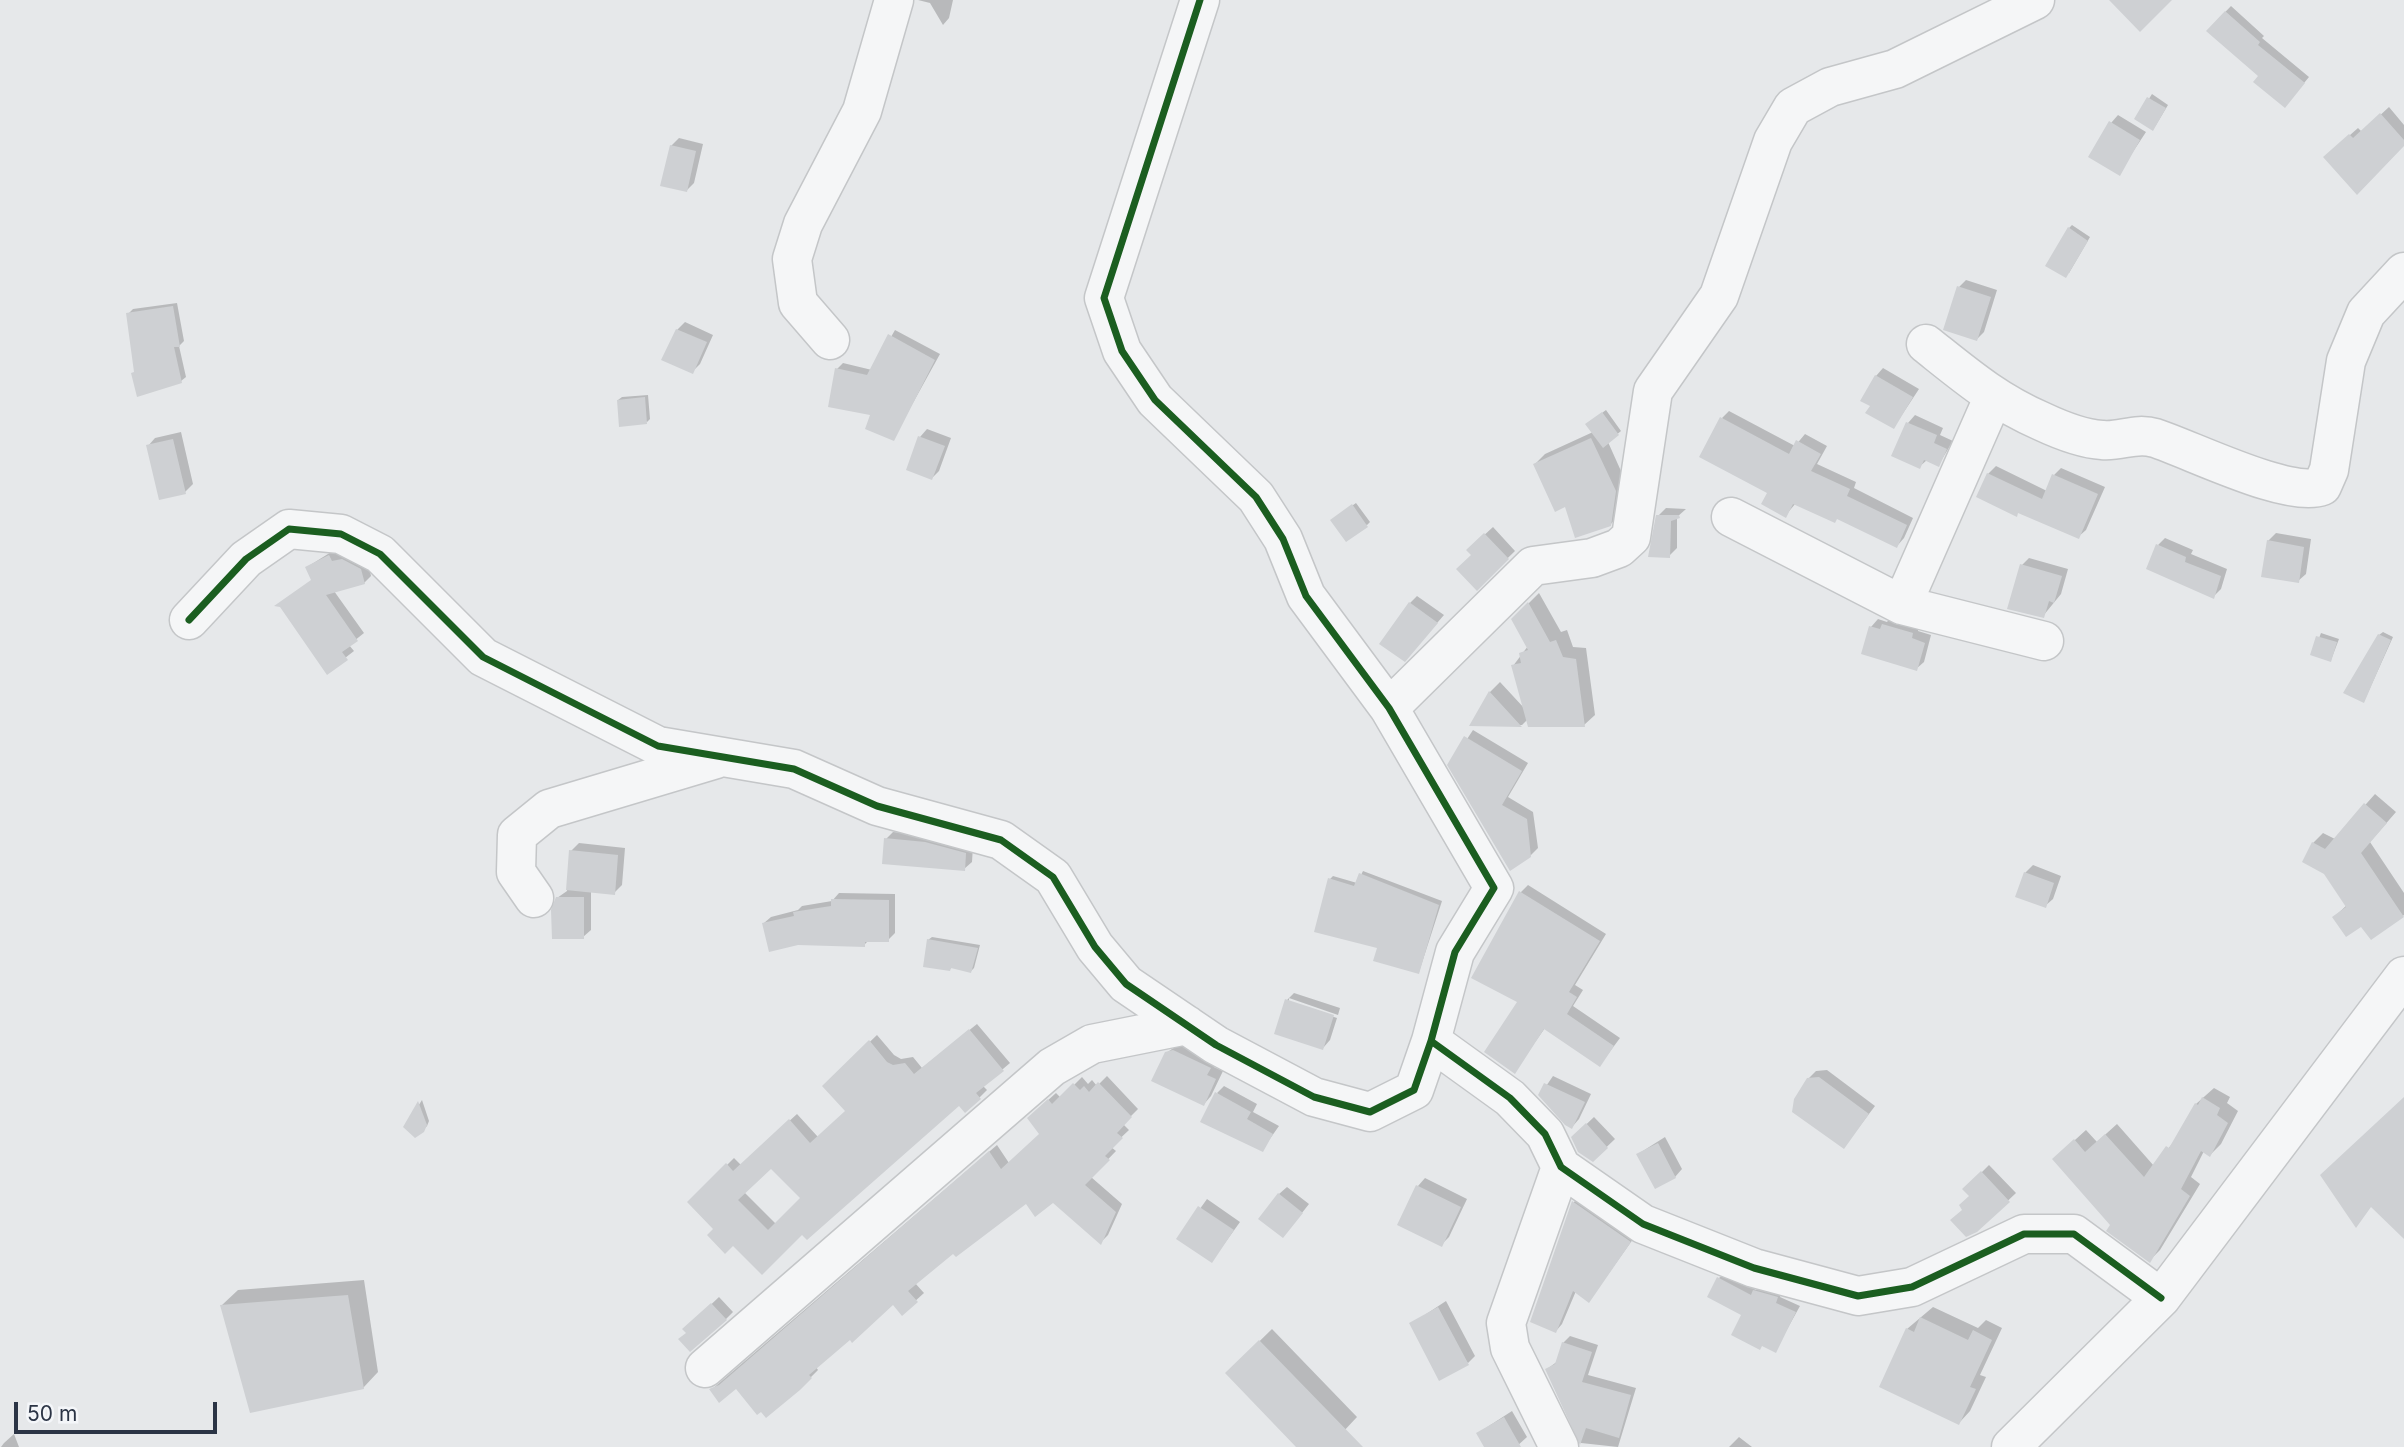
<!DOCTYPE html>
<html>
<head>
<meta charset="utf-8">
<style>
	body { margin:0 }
	#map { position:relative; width:2404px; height:1447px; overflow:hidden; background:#e6e8ea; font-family:Inter,sans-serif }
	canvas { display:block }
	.scale { position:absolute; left:14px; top:1402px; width:203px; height:32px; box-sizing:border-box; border:4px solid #2b3445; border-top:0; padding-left:9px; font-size:21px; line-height:24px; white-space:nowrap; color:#2b3445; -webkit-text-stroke:5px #f4f6f9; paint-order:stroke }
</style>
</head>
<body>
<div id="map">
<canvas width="2404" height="1447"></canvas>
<div class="scale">50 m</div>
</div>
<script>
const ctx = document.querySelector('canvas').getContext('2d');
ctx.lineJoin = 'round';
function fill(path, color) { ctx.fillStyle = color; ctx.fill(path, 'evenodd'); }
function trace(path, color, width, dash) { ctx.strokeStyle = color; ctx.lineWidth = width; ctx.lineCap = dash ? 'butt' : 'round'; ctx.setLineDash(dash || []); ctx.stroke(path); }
const shadow = new Path2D(`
	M 918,0 L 953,0 L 949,18 L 943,25 L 930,3 Z
	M 2231,6 L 2264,36 L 2262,38 L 2309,77 L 2290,100 L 2208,30 Z
	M 2152,94 L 2168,105 L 2156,125 L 2136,119 Z
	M 2389,107 L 2404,125 L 2404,143 L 2357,192 L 2333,150 L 2358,128 L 2362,132 Z
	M 2118,115 L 2146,132 L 2119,173 L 2111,123 Z
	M 679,138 L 703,144 L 694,183 L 687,190 L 671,146 Z
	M 2072,225 L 2090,237 L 2069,273 L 2069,228 Z
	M 1966,280 L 1997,290 L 1984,332 L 1977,339 L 1959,287 Z
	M 177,303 L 184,341 L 179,346 L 186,377 L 181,381 L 135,371 L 128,314 L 133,309 Z
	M 685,322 L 713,335 L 700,364 L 692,372 L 677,330 Z
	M 895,330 L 940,354 L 893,439 L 837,369 L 843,363 L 872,370 Z
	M 1883,368 L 1919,389 L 1894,427 L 1872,405 L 1876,376 Z
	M 648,395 L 650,419 L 647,422 L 618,400 L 622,397 Z
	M 1606,410 L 1621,431 L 1608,442 L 1625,480 L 1620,514 L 1610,525 L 1566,505 L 1535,464 L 1545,454 L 1593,432 L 1591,421 Z
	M 1729,411 L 1795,446 L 1805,434 L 1827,446 L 1817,464 L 1856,482 L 1854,488 L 1913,518 L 1904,538 L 1897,546 L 1838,518 L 1796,503 L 1785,516 L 1722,418 Z
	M 1915,415 L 1943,428 L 1940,435 L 1953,441 L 1939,464 L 1927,460 L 1919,467 L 1893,455 L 1908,423 Z
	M 927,429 L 951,438 L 939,471 L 932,478 L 920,437 Z
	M 181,432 L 193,484 L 185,492 L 148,446 L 155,438 Z
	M 1996,466 L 2047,491 L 2054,475 L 2061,468 L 2105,487 L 2086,530 L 2078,537 L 1978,496 L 1988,474 Z
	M 1356,503 L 1370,522 L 1367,525 L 1336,517 Z
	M 1666,508 L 1686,509 L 1677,517 L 1677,548 L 1669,556 L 1658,516 Z
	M 1493,527 L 1515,551 L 1477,588 L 1473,555 L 1468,550 Z
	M 2276,533 L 2311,539 L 2306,574 L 2298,581 L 2268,541 Z
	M 2165,538 L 2193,550 L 2191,554 L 2227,569 L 2221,589 L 2213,597 L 2158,545 Z
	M 336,549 L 339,555 L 350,553 L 368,562 L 371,576 L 364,583 L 334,591 L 364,633 L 349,645 L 354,651 L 327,672 L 312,579 L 307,567 Z
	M 2029,558 L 2068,569 L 2061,594 L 2043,616 L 2022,565 Z
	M 1539,593 L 1561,632 L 1567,630 L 1573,647 L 1586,648 L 1595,715 L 1584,725 L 1528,719 L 1522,725 L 1472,725 L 1490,692 L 1500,682 L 1525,709 L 1513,666 L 1528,646 L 1513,619 Z
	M 1417,596 L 1444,615 L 1412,652 L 1410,603 Z
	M 1891,617 L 1919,626 L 1918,631 L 1931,635 L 1924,662 L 1916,669 L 1871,627 L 1878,619 L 1887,622 Z
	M 2383,632 L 2393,637 L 2366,697 L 2379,635 Z
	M 2321,633 L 2339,639 L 2331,660 L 2313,654 Z
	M 1473,730 L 1528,763 L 1508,797 L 1533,812 L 1538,848 L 1530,856 L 1450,765 Z
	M 2375,794 L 2396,812 L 2370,842 L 2404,893 L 2404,915 L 2371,938 L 2362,924 L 2334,917 L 2347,905 L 2313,843 L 2323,833 L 2335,839 Z
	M 893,832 L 933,835 L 973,846 L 972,862 L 964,869 L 886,839 Z
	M 579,843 L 625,848 L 622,885 L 614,893 L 591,891 L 591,930 L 583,937 L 557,898 L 567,891 L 571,851 Z
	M 2033,865 L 2061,876 L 2053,899 L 2045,906 L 2025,873 Z
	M 1363,871 L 1442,901 L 1419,972 L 1380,947 L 1330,879 L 1333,876 L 1357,883 Z
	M 1528,885 L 1606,934 L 1575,985 L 1583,990 L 1573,1006 L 1620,1038 L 1600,1065 L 1545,1028 L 1514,1072 L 1520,1001 L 1473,977 L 1521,892 Z
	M 839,893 L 895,894 L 895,933 L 888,940 L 869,940 L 864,945 L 764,923 L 771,917 L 798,910 L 802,906 L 832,901 Z
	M 932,937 L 980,945 L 974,968 L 971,971 L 953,967 L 950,969 L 928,940 Z
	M 1294,993 L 1340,1008 L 1338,1015 L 1289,998 L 1289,1002 L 1337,1018 L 1330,1040 L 1323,1048 L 1287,1000 Z
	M 977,1024 L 1010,1063 L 983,1086 L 987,1090 L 979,1098 L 958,1104 L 803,1232 L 716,1229 L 690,1202 L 734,1158 L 741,1165 L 797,1114 L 818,1137 L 847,1111 L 824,1086 L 877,1035 L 894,1055 L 901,1059 L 913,1057 L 922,1068 ZM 771,1167 L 802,1198 L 776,1224 L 744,1192 Z
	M 1181,1043 L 1217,1061 L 1214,1067 L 1223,1071 L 1211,1096 L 1204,1104 L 1166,1053 Z
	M 1827,1070 L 1875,1106 L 1844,1147 L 1808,1079 L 1816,1071 Z
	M 1107,1076 L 1138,1109 L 1123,1124 L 1129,1130 L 1111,1147 L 1116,1151 L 1091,1177 L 1122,1204 L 1108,1235 L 1101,1242 L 1053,1201 L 1026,1202 L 954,1251 L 915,1283 L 924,1293 L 902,1313 L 893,1303 L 816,1367 L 818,1370 L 808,1380 L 711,1390 L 997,1145 L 1009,1163 L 1041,1134 L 1036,1111 L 1056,1093 L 1061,1098 L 1082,1077 L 1088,1084 L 1092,1080 L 1097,1086 Z
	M 1553,1076 L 1591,1094 L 1579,1119 L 1572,1127 L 1540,1095 Z
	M 1224,1086 L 1257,1104 L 1253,1112 L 1279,1126 L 1262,1150 L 1217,1093 Z
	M 2214,1088 L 2230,1097 L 2227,1103 L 2238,1111 L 2221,1144 L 2210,1155 L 2204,1151 L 2191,1177 L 2200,1184 L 2160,1250 L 2150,1260 L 2113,1225 L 2065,1149 L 2086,1130 L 2097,1142 L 2117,1124 L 2154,1166 L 2176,1139 L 2196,1104 Z
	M 422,1100 L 429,1121 L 427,1126 L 423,1130 L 405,1127 Z
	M 1594,1117 L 1615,1139 L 1593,1160 L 1573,1137 Z
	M 1665,1137 L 1682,1169 L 1675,1177 L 1638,1154 Z
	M 1989,1165 L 2016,1193 L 1976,1231 L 1964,1209 L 1971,1196 L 1965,1189 Z
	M 1425,1178 L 1467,1199 L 1449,1237 L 1441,1245 L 1399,1224 L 1418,1186 Z
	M 1287,1187 L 1309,1204 L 1290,1228 L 1279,1194 Z
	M 1580,1196 L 1636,1235 L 1589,1301 L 1576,1291 L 1562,1324 L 1556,1331 L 1574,1202 Z
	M 1207,1199 L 1240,1222 L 1212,1261 L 1179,1238 Z
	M 1725,1273 L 1756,1290 L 1761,1285 L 1783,1291 L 1780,1297 L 1800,1306 L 1775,1351 L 1763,1344 L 1719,1278 Z
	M 364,1280 L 378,1372 L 363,1388 L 222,1305 L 238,1290 Z
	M 719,1297 L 733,1312 L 726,1319 L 687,1332 L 685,1329 Z
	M 1446,1301 L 1475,1356 L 1468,1363 L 1411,1324 Z
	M 1933,1307 L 1978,1328 L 1986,1320 L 2002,1328 L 1980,1375 L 1986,1377 L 1970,1411 L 1959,1423 L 1907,1329 Z
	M 1272,1329 L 1357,1417 L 1342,1433 L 1351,1447 L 1299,1447 L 1227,1373 Z
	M 1570,1336 L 1598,1345 L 1588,1375 L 1636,1388 L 1618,1447 L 1581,1443 L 1547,1369 L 1558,1361 L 1563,1343 Z
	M 1512,1411 L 1527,1437 L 1516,1447 L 1486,1447 L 1478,1433 Z
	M 14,1434 L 19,1447 L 1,1447 L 4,1443 Z
	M 1739,1437 L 1752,1447 L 1729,1447 Z`);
const building = new Path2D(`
	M 2109,0 L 2172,0 L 2140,32 Z
	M 2225,11 L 2260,42 L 2258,45 L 2305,83 L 2285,108 L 2253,82 L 2258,76 L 2206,31 Z
	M 2147,97 L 2166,108 L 2153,131 L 2134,119 Z
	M 2380,113 L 2404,140 L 2404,146 L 2357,195 L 2323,157 L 2349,134 L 2353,138 Z
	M 2109,121 L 2140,140 L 2120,176 L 2088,157 Z
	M 670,145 L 696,151 L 687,192 L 660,186 Z
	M 2068,227 L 2088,241 L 2066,278 L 2045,266 Z
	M 1957,286 L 1991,297 L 1977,341 L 1943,330 Z
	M 173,306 L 180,347 L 174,347 L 182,383 L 137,397 L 131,373 L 134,372 L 126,313 Z
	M 676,329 L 707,342 L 693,374 L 661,360 Z
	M 888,334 L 935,360 L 894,441 L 865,429 L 870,415 L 828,407 L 835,368 L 867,375 Z
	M 1875,375 L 1913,397 L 1894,429 L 1865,413 L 1870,406 L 1860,401 Z
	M 645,397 L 647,424 L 619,427 L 617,400 Z
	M 1602,412 L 1619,435 L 1603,448 L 1585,424 Z
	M 1720,417 L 1789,454 L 1796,440 L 1821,454 L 1811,471 L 1850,489 L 1847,496 L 1907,525 L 1897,548 L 1837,519 L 1835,523 L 1793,504 L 1786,518 L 1761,504 L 1767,493 L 1699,457 Z
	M 1906,422 L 1937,435 L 1934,443 L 1947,449 L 1939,467 L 1924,460 L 1920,469 L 1891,456 Z
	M 918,436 L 945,446 L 932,480 L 906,470 Z
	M 1591,438 L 1616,491 L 1611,526 L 1575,538 L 1565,507 L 1555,512 L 1533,464 Z
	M 173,439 L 186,494 L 159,500 L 146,445 Z
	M 1987,473 L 2042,499 L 2052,474 L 2098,494 L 2079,539 L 2018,513 L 2017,517 L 1976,497 Z
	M 1352,504 L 1368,527 L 1346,542 L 1330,520 Z
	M 1656,515 L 1679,515 L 1680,518 L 1671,521 L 1670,558 L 1648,557 Z
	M 1484,533 L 1509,559 L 1477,591 L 1456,569 L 1471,555 L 1466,550 Z
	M 2267,540 L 2304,547 L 2299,583 L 2261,577 Z
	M 2156,544 L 2186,557 L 2185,562 L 2221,576 L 2214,599 L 2146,569 Z
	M 329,555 L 332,561 L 342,559 L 361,569 L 365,584 L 326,595 L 358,641 L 342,652 L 348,660 L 327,675 L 280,607 L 274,606 L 311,580 L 305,567 Z
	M 2020,564 L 2062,576 L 2054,603 L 2049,601 L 2044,618 L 2007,609 Z
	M 1409,602 L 1438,623 L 1405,662 L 1379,644 Z
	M 1528,602 L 1550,642 L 1556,640 L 1563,657 L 1576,659 L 1585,727 L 1528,727 L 1511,665 L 1521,663 L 1519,653 L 1528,650 L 1511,619 Z
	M 1882,624 L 1913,633 L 1912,638 L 1925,643 L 1917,671 L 1861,654 L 1869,626 L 1880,629 Z
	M 2378,634 L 2391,640 L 2364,703 L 2343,693 Z
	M 2316,636 L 2337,642 L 2331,662 L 2310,655 Z
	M 1489,691 L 1522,727 L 1469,726 Z
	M 1464,736 L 1522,771 L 1502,805 L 1527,819 L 1531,857 L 1510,871 L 1447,765 Z
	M 2364,803 L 2387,823 L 2361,853 L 2404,917 L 2371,940 L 2361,927 L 2346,937 L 2332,917 L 2346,907 L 2324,874 L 2302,862 L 2312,842 L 2325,849 Z
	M 884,838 L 925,842 L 966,853 L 965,871 L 882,864 Z
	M 569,850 L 618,855 L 615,895 L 566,890 Z
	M 2024,872 L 2054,883 L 2046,908 L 2015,897 Z
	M 1359,873 L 1439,905 L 1419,974 L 1373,961 L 1377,948 L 1314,932 L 1328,878 L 1354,886 Z
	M 1519,891 L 1600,941 L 1569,992 L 1577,997 L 1567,1014 L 1614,1046 L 1600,1067 L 1544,1029 L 1515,1074 L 1484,1052 L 1517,1002 L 1471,978 Z
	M 556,897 L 584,897 L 584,939 L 552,939 L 551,910 Z
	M 831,899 L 889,900 L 889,942 L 865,942 L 865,947 L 798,945 L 769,952 L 762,923 L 794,916 L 793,912 L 831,906 Z
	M 927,939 L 978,948 L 971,973 L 951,968 L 950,971 L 923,967 Z
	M 1285,999 L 1334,1015 L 1323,1050 L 1274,1034 Z
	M 969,1029 L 1004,1071 L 976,1093 L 981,1099 L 965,1113 L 959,1106 L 807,1240 L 802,1235 L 762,1275 L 733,1246 L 725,1254 L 707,1235 L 713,1229 L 687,1202 L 726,1163 L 733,1171 L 789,1119 L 810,1143 L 845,1111 L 822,1086 L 869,1040 L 887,1062 L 893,1065 L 905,1063 L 914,1074 ZM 771,1169 L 800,1198 L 768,1230 L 738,1200 Z
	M 1173,1050 L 1211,1068 L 1207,1075 L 1216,1079 L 1204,1106 L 1151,1081 L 1165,1052 Z
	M 1819,1077 L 1869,1114 L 1844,1149 L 1792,1112 L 1794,1099 L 1807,1078 Z
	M 1098,1082 L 1132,1117 L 1117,1133 L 1123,1138 L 1105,1156 L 1110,1160 L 1085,1185 L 1116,1212 L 1101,1245 L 1053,1203 L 1035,1217 L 1026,1204 L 956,1257 L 953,1254 L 908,1291 L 918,1302 L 902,1316 L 893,1305 L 852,1343 L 850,1340 L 809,1375 L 812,1378 L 800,1390 L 766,1418 L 761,1412 L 757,1415 L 736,1389 L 719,1403 L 709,1389 L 719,1385 L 989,1151 L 1001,1169 L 1039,1134 L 1027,1118 L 1048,1099 L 1052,1104 L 1073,1083 L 1080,1090 L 1084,1086 L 1089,1092 Z
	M 1544,1083 L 1585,1102 L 1572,1129 L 1565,1125 L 1538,1095 Z
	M 1215,1092 L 1251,1112 L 1247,1119 L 1273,1134 L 1263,1152 L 1200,1122 Z
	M 2202,1097 L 2220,1108 L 2217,1115 L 2228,1123 L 2210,1157 L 2201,1151 L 2181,1189 L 2190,1196 L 2150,1263 L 2106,1231 L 2110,1225 L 2052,1159 L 2074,1139 L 2085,1152 L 2105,1134 L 2144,1177 L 2166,1146 L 2169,1148 L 2195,1103 L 2198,1105 Z
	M 2404,1097 L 2404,1239 L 2371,1207 L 2356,1228 L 2320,1175 Z
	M 418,1101 L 427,1125 L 424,1132 L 415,1138 L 403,1127 Z
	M 1586,1123 L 1608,1148 L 1593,1162 L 1578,1152 L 1571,1137 Z
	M 1658,1143 L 1676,1178 L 1655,1189 L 1636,1154 Z
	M 1981,1171 L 2010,1202 L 1977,1232 L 1966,1237 L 1950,1220 L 1962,1210 L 1959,1205 L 1969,1196 L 1962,1189 Z
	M 1416,1185 L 1461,1207 L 1442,1247 L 1397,1225 Z
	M 1278,1193 L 1303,1213 L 1283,1238 L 1258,1219 Z
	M 1572,1201 L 1631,1242 L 1589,1303 L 1573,1291 L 1556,1333 L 1530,1322 Z
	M 1198,1206 L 1234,1230 L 1212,1263 L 1176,1239 Z
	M 1717,1277 L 1751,1295 L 1753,1290 L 1778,1297 L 1776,1303 L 1796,1312 L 1776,1353 L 1762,1346 L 1760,1350 L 1731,1335 L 1741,1315 L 1707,1297 Z
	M 348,1295 L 364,1389 L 250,1413 L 220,1305 Z
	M 711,1303 L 727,1320 L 690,1352 L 678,1339 L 686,1333 L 682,1329 Z
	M 1438,1307 L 1469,1365 L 1439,1381 L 1409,1323 Z
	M 1920,1317 L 1968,1340 L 1973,1330 L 1992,1340 L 1970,1387 L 1976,1389 L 1959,1425 L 1879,1387 L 1906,1328 L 1914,1332 Z
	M 1259,1340 L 1363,1447 L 1296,1447 L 1225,1373 Z
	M 1562,1342 L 1592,1352 L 1582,1382 L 1631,1395 L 1619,1438 L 1586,1428 L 1580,1445 L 1545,1369 L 1555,1364 Z
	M 1504,1417 L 1521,1447 L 1484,1447 L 1476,1433 Z`);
const minor = new Path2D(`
	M 1200,0 L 1104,298 L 1122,351 L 1155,400 L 1256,497 L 1283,539 L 1306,596 L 1389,708 L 1494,888 L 1455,952 L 1431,1041
	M 830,340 L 798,303 L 792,259 L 803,224 L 862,111 L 894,0
	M 1926,344 C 1965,375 1995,401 2041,421 C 2058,429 2084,439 2102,440 C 2121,442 2135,432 2155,438 C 2192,450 2289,499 2322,486 L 2329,470 L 2346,361 L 2366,313 L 2404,272
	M 1993,398 L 1902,605 L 2044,641
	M 1731,517 L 1902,605
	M 189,620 L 246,559 L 289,529 L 341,534 L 380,554 L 483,657 L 658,746 L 794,769 L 877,806 L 1001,840 L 1053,877 L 1095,947 L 1126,984 L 1216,1045 L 1314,1097 L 1370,1112 L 1414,1090 L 1431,1041 L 1510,1098 L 1545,1134 L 1561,1167 L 1643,1224 L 1754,1268 L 1858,1296 L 1912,1287 L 2024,1234 L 2074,1234 L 2161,1298
	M 1389,708 L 1533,566 L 1592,558 L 1619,548 L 1631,537 L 1653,391 L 1719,296 L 1773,141 L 1793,107 L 1830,87 L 1895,69 L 2035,0
	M 534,898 L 516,872 L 517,835 L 549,809 L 716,759
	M 705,1368 L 1052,1067 L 1092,1044 L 1187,1025
	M 1559,1447 L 1510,1348 L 1506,1323 L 1561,1167
	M 2011,1447 L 2161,1298 L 2404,976`);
const cycleway = new Path2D(`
	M 1200,0 L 1104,298 L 1122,351 L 1155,400 L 1256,497 L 1283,539 L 1306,596 L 1389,708 L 1494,888 L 1455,952 L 1431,1041
	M 189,620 L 246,559 L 289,529 L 341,534 L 380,554 L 483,657 L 658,746 L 794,769 L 877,806 L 1001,840 L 1053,877 L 1095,947 L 1126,984 L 1216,1045 L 1314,1097 L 1370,1112 L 1414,1090 L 1431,1041 L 1510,1098 L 1545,1134 L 1561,1167 L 1643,1224 L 1754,1268 L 1858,1296 L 1912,1287 L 2024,1234 L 2074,1234 L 2161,1298`);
fill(shadow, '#0003');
fill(building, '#ced0d3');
trace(minor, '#c4c6c8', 41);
trace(minor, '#f5f6f7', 38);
trace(cycleway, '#1b5e20', 7);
</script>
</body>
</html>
